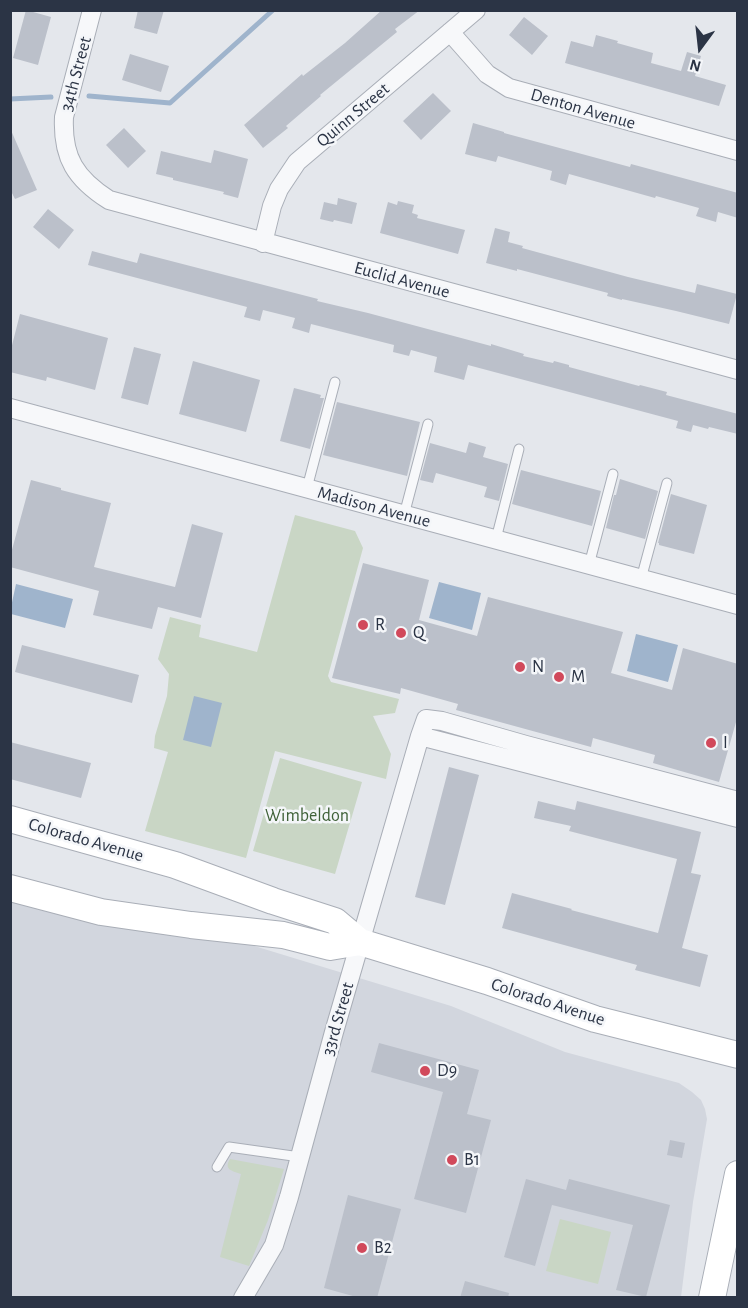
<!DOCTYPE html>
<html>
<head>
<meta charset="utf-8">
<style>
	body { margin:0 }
	#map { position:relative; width:748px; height:1308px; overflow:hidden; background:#e4e7ec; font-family:"Alegreya Sans",sans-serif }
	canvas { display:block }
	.frame { position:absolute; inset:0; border:12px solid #2b3445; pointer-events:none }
	.north { position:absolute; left:670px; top:18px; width:60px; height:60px; -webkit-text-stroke:4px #f4f6f9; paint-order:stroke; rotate:195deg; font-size:16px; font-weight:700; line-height:24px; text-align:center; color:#2b3445 }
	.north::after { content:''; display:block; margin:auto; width:21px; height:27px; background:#2b3445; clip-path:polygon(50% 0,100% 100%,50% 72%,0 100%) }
</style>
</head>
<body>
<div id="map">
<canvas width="748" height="1308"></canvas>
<div class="frame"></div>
<div class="north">N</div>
</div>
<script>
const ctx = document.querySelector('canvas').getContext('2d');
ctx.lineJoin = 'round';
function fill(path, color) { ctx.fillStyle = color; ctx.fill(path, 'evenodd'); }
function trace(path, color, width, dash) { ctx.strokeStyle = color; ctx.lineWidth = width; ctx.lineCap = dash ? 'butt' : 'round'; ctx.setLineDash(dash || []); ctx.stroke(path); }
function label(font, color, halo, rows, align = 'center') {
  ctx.font = font + ' "Alegreya Sans",sans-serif'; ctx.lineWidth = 5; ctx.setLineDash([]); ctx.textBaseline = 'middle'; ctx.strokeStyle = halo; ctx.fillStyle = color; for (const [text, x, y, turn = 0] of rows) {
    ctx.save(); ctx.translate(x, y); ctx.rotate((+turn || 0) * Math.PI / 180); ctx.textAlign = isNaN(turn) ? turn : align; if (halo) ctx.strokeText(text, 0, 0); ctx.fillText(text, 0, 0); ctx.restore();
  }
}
const built = new Path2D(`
	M 10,902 L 80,920 L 135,930 L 251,945 L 451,1006 L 565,1052 L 679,1083 L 692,1092 L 701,1100 L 705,1109 L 707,1119 L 693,1202 L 681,1297 L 11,1297 Z`);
const green = new Path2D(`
	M 295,515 L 355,531 L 363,548 L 328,676 L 331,682 L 399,699 L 395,713 L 373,716 L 391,754 L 386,779 L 275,751 L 246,858 L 145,831 L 168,752 L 154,748 L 155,736 L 167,696 L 169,674 L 158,659 L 170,617 L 201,625 L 199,637 L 257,652 Z
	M 280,758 L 362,782 L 335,874 L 253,851 Z
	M 230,1159 L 284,1169 L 268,1220 L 249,1266 L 220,1257 L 241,1174 C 233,1171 223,1170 230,1159 Z
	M 560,1219 L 611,1232 L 598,1284 L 546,1271 Z`);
const water = new Path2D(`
	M 439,582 L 481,593 L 472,630 L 429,618 Z
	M 16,584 L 73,599 L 65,628 L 11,614 L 11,607 Z
	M 636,634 L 678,645 L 668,682 L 627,671 Z
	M 194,696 L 222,703 L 211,747 L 183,740 Z`);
const stream = new Path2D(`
	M 89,96 L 170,103 L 273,10
	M 10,99 L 51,97`);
const building = new Path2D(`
	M 26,10 L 51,17 L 38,65 L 13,58 Z
	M 138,10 L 164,10 L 157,34 L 134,28 Z
	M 382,10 L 420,10 L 395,29 L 397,32 L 320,95 L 321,96 L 286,126 L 288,128 L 263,148 L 244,125 L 302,74 L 303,76 L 345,43 Z
	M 524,17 L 548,36 L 532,55 L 509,35 Z
	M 596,35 L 618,41 L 617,43 L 653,53 L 651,63 L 681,71 L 687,52 L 701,56 L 695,76 L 726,85 L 719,106 L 565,63 L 571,41 L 593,47 Z
	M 130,54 L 169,66 L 161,92 L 122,80 Z
	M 433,93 L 451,111 L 421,140 L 403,121 Z
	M 473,123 L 504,132 L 504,133 L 630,167 L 631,164 L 738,193 L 738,218 L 718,212 L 716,222 L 696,216 L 699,208 L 656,196 L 655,198 L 569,174 L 566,185 L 550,180 L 552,171 L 498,156 L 496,162 L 465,154 Z
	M 10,128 L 37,190 L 15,199 L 10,189 Z
	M 124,128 L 146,151 L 128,168 L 106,145 Z
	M 214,150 L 248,159 L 238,198 L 223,194 L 224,192 L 173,180 L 173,178 L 156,174 L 161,151 L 211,163 Z
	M 338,198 L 357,203 L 352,224 L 334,220 L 333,222 L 320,219 L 324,202 L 337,205 Z
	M 398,201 L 414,205 L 412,213 L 418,215 L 417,218 L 465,230 L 458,254 L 380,233 L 388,202 L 397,205 Z
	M 48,209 L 74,230 L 59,249 L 33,227 Z
	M 495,228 L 510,232 L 508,242 L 523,246 L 522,248 L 628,277 L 695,293 L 697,284 L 737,294 L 729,324 L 676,311 L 622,299 L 622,300 L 607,296 L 608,293 L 517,269 L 517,271 L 486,263 Z
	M 92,251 L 137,263 L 140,253 L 318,299 L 317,301 L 368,313 L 491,346 L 491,344 L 524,354 L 523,356 L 553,363 L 554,361 L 569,365 L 569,367 L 639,386 L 640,385 L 667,392 L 666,395 L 738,414 L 738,434 L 709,427 L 708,429 L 693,425 L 691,432 L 676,428 L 678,421 L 468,365 L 464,380 L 434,372 L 437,357 L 411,350 L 409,356 L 393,352 L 394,345 L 311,324 L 309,333 L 292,328 L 295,318 L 263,310 L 260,321 L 244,317 L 247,307 L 88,265 Z
	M 20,314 L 108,338 L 95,390 L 47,377 L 46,381 L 10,372 L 10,353 Z
	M 134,347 L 161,354 L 148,405 L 121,398 Z
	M 193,361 L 260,380 L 246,432 L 179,414 Z
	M 294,388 L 321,395 L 320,398 L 324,398 L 310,449 L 280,441 Z
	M 337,402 L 420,422 L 407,476 L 323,455 Z
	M 469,442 L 486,447 L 483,457 L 508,464 L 499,501 L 484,497 L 487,487 L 436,473 L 433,483 L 420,480 L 430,443 L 466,453 Z
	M 521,470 L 601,491 L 592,526 L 512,504 Z
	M 620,479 L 658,491 L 645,539 L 606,528 L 614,495 L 616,495 Z
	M 31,480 L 61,488 L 61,490 L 111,503 L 94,567 L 175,587 L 192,524 L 223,533 L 201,618 L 158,607 L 152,629 L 93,615 L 99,591 L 10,567 L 10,557 Z
	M 671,494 L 707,505 L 694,554 L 659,545 L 659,543 L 658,543 Z
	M 363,563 L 429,580 L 419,620 L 477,636 L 488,597 L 623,632 L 611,673 L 672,690 L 683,648 L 738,664 L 738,715 L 719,782 L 653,763 L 655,755 L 593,738 L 591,747 L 456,710 L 458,704 L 401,688 L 400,694 L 332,678 Z
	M 22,645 L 139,675 L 132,703 L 15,672 Z
	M 10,742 L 91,763 L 81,798 L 10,779 Z
	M 449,767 L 479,775 L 445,905 L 415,897 Z
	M 538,801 L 575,810 L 577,801 L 701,832 L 691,873 L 701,875 L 682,948 L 708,955 L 700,987 L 635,970 L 637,965 L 502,928 L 512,893 L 572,909 L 571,910 L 658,933 L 677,859 L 569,831 L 571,826 L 534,818 Z
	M 379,1043 L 479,1070 L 467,1114 L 491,1120 L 466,1213 L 414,1199 L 443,1092 L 371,1072 Z
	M 670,1140 L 685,1143 L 682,1158 L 667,1155 Z
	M 526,1179 L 566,1190 L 569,1179 L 670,1205 L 646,1297 L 616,1290 L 633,1225 L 552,1205 L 535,1266 L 504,1257 Z
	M 348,1195 L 401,1209 L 377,1298 L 360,1298 L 324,1288 Z
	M 465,1281 L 509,1293 L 508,1298 L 460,1298 Z`);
const service = new Path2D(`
	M 307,488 L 335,382
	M 404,515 L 428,424
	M 496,539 L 519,449
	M 589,565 L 613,474
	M 641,579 L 667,483
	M 217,1167 L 229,1147 L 300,1157`);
const minor = new Path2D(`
	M 92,10 L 64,117 C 62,158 76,179 109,200 L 738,370
	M 450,32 L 487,74 L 509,88 L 738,151
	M 263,243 L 272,206 L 279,189 L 297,162 L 476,10
	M 10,408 L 738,605
	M 420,736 L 738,818
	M 243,1298 L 274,1245 L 289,1197 L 334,1032 L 420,736 L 426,719 L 442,721 L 526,745 L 738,801`);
const secondary = new Path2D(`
	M 10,819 L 175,865 L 273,901 L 335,921 L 360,942 L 487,981 L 595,1019 L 738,1055
	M 10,888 L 101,912 L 191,925 L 283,935 L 330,947 L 360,942
	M 712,1298 L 738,1174`);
const markers = [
	[363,625,6,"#d1495b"],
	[401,633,6,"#d1495b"],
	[520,667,6,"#d1495b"],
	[559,677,6,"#d1495b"],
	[711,743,6,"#d1495b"],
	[425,1071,6,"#d1495b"],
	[452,1160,6,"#d1495b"],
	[362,1248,6,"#d1495b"]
];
const streetNames = [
	["34th Street",76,74,-75],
	["Denton Avenue",583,109,16],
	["Quinn Street",353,115,-40],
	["Euclid Avenue",402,280,15],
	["Madison Avenue",374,507,15],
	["Colorado Avenue",86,840,16],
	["Colorado Avenue",548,1002,18],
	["33rd Street",338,1019,-74]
];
const poiNames = [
	["R",375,625],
	["Q",413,633],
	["N",532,667],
	["M",571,677],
	["I",723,743],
	["D9",437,1071],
	["B1",464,1160],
	["B2",374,1248]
];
const parkNames = [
	["Wimbeldon",307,816]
];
fill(built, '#d2d6de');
fill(green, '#c9d6c5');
fill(water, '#9fb4cc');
trace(stream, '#9fb4cc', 5);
fill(building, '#bbc0ca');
trace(service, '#a9aeb7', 11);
trace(minor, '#a9aeb7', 20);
trace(secondary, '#a9aeb7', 28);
trace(service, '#f7f8fa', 9);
trace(minor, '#f7f8fa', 18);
trace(secondary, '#fff', 26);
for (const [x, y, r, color] of markers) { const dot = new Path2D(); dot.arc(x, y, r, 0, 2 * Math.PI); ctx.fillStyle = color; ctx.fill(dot); trace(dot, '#f4f6f9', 2); }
label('18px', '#2b3445', '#f4f6f9', streetNames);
label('18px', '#2b3445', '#f4f6f9', poiNames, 'left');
label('18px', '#3f6138', '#f4f6f9', parkNames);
</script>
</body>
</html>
